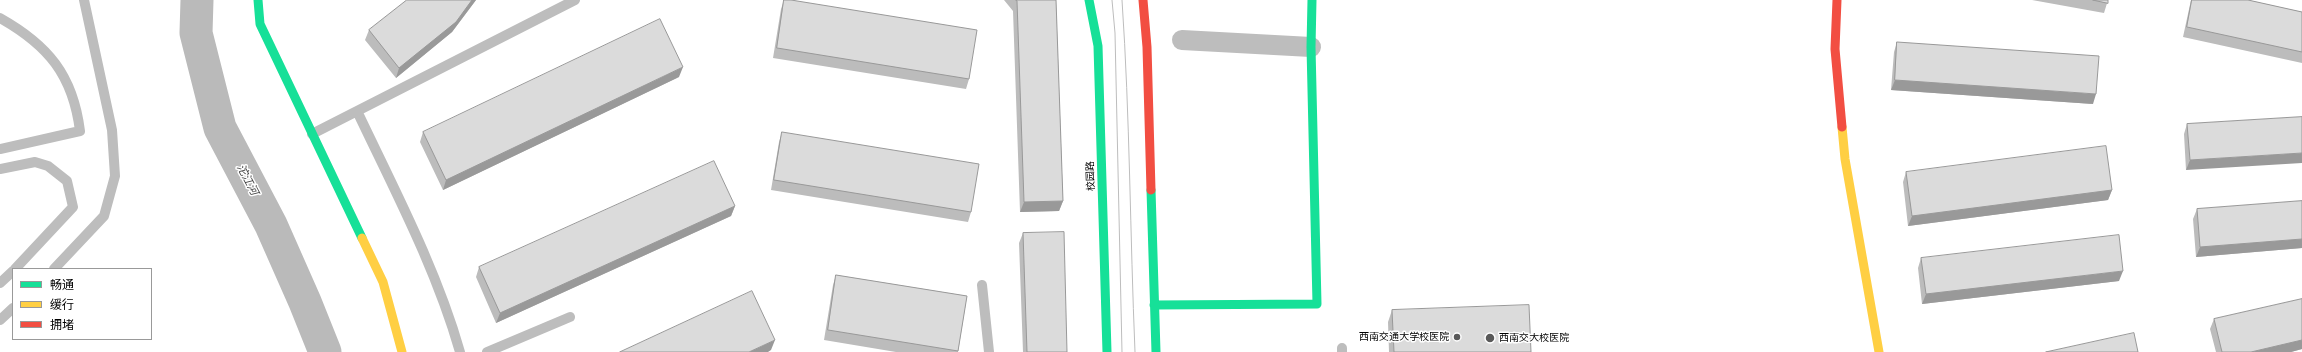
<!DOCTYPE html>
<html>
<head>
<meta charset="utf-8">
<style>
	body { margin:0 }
	#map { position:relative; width:2302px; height:352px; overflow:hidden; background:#fff; font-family:"Archivo Narrow","Noto Sans SC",sans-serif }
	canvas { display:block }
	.legend { position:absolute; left:12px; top:268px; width:140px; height:72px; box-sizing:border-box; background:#fff; border:1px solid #999; margin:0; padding:5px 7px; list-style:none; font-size:12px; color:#000 }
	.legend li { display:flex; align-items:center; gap:8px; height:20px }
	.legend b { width:20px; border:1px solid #999 }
</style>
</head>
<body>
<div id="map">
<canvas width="2302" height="352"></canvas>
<ul class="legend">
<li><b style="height:5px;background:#16e098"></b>畅通</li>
<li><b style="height:5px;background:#ffcf43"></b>缓行</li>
<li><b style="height:5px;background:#f24e42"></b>拥堵</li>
</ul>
</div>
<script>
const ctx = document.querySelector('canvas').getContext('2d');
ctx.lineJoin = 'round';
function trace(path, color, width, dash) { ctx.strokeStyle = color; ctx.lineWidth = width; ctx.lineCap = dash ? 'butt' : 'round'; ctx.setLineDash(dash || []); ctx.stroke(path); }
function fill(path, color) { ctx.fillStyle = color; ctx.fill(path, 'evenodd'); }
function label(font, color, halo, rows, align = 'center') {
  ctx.font = font + ' "Archivo Narrow","Noto Sans SC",sans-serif'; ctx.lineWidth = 3; ctx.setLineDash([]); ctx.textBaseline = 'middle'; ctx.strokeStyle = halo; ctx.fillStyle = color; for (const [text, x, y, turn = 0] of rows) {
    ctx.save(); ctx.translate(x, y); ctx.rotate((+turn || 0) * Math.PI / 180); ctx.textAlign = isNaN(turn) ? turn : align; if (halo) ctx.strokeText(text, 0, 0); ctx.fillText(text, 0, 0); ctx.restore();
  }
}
const river = new Path2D(`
	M 197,0 L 196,33 L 220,128 L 271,225 L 305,302 L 325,352`);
const lane = new Path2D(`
	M 0,18 C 48,45 73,75 80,131 L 0,149
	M 357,111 C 394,189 436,268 460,352
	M 312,134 L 575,0
	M 0,169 L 35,162 L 48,166 L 67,181 L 73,207 L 15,269
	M 54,269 L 104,216 L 115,176 L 112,130 L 84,0
	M 0,283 L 13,271
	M 982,285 L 989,352
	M 0,320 L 13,308
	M 1342,348 L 1342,352
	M 487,352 L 570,317`);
const street = new Path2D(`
	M 1182,40 L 1311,47`);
const fast = new Path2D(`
	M 258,0 L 260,24 L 362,238
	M 1089,0 L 1098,46 L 1107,352
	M 1151,190 L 1156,352
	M 1154,305 L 1317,304 L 1311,47 L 1312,0`);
const slow = new Path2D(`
	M 1842,127 L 1845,159 L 1879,352
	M 362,238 L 383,282 L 402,352`);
const jam = new Path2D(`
	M 1143,0 L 1147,47 L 1151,190
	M 1837,0 L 1835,49 L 1842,127`);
const tram = new Path2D(`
	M 1112,0 L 1115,33 L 1122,352
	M 1122,0 C 1130,117 1130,235 1135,352`);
const wall = new Path2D(`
	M 407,0 L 476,0 L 452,32 L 396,78 L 365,40 L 369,30 Z
	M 784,0 L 969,79 L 966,89 L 773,58 L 781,9 Z
	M 1004,0 L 1056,0 L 1063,201 L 1059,211 L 1020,212 L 1013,11 Z
	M 2032,0 L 2108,0 L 2104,13 Z
	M 2191,0 L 2248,0 L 2302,12 L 2302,63 L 2183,37 Z
	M 1897,42 L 2093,104 L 1891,90 L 1894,52 Z
	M 679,77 L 443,190 L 420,142 L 423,132 Z
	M 2302,117 L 2186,170 L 2184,134 L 2187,124 Z
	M 782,132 L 971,212 L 968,222 L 771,190 L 779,142 Z
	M 1906,172 L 2112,190 L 2108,200 L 1908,226 L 1903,182 Z
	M 2302,201 L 2302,248 L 2196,257 L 2193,219 L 2197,209 Z
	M 735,206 L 731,216 L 496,323 L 476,277 L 479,267 Z
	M 1023,233 L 1067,352 L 1023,352 L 1019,243 Z
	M 1921,258 L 2119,281 L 1922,304 L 1918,268 Z
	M 836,275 L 967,296 L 958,352 L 896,352 L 824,340 L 833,285 Z
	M 2302,299 L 2302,349 L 2291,352 L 2216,352 L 2210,329 L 2214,319 Z
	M 1392,310 L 1531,352 L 1389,352 L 1388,322 Z`);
const shadedWall = new Path2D(`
	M 472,0 L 476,0 L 452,32 L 396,78 L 399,68 Z
	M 683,67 L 679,77 L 443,190 L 446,180 Z
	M 1895,80 L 2096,94 L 2093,104 L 1891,90 Z
	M 2302,153 L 2302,163 L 2186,170 L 2190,160 Z
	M 2112,190 L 2108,200 L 1908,226 L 1912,216 Z
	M 1063,201 L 1059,211 L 1020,212 L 1024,202 Z
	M 735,206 L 731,216 L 496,323 L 500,313 Z
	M 2302,239 L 2302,248 L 2196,257 L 2200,247 Z
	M 2123,271 L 2119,281 L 1922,304 L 1926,294 Z
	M 775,340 L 771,350 L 768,352 L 749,352 Z
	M 2302,340 L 2302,349 L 2291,352 L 2251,352 Z`);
const building = new Path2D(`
	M 407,0 L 472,0 L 456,22 L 399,68 L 369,30 Z
	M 784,0 L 791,0 L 977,30 L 969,79 L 777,48 Z
	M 1016,0 L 1056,0 L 1063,201 L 1024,202 L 1017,1 Z
	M 2093,0 L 2108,0 L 2108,3 Z
	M 2192,0 L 2248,0 L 2302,12 L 2302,52 L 2187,27 Z
	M 660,19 L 683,67 L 446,180 L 423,132 Z
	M 1897,42 L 2099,56 L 2096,94 L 1895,80 Z
	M 2302,117 L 2302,153 L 2190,160 L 2187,124 Z
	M 782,132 L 979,164 L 971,212 L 774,180 Z
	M 2106,146 L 2112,190 L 1912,216 L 1906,172 Z
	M 714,161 L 735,206 L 500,313 L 479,267 Z
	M 2302,201 L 2302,239 L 2200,247 L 2197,209 Z
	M 1064,232 L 1067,352 L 1027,352 L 1023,233 Z
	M 2119,235 L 2123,271 L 1926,294 L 1921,258 Z
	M 836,275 L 967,296 L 958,351 L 828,330 Z
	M 752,291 L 775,340 L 749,352 L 620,352 Z
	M 2302,299 L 2302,340 L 2251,352 L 2222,352 L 2214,319 Z
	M 1529,305 L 1531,352 L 1394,352 L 1392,310 Z
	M 2134,333 L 2138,352 L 2046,352 Z`);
const markers = [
	[1457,337,4,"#595959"],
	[1490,338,5,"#595959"]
];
const streetNames = [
	["校园路",1091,176,-92]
];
const poiNames = [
	["西南交通大学校医院",1449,337],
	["西南交大校医院",1499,338,"left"]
];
const waterNames = [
	["沱江河",247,180,62]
];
trace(river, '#bababa', 33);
trace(lane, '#bdbdbd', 10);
trace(street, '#bdbdbd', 20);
trace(fast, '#16e098', 9);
trace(slow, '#ffcf43', 9);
trace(jam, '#f24e42', 9);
trace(tram, '#bdbdbd', 1);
fill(wall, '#bcbcbc');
fill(shadedWall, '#999');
fill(building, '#dbdbdb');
trace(building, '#999', 1);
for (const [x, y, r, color] of markers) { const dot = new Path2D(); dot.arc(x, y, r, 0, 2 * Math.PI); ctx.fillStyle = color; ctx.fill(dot); trace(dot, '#fff', 1.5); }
label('10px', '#000', '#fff', streetNames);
label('10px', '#000', '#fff', poiNames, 'right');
label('italic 11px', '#3d3d3d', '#fff', waterNames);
</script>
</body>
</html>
